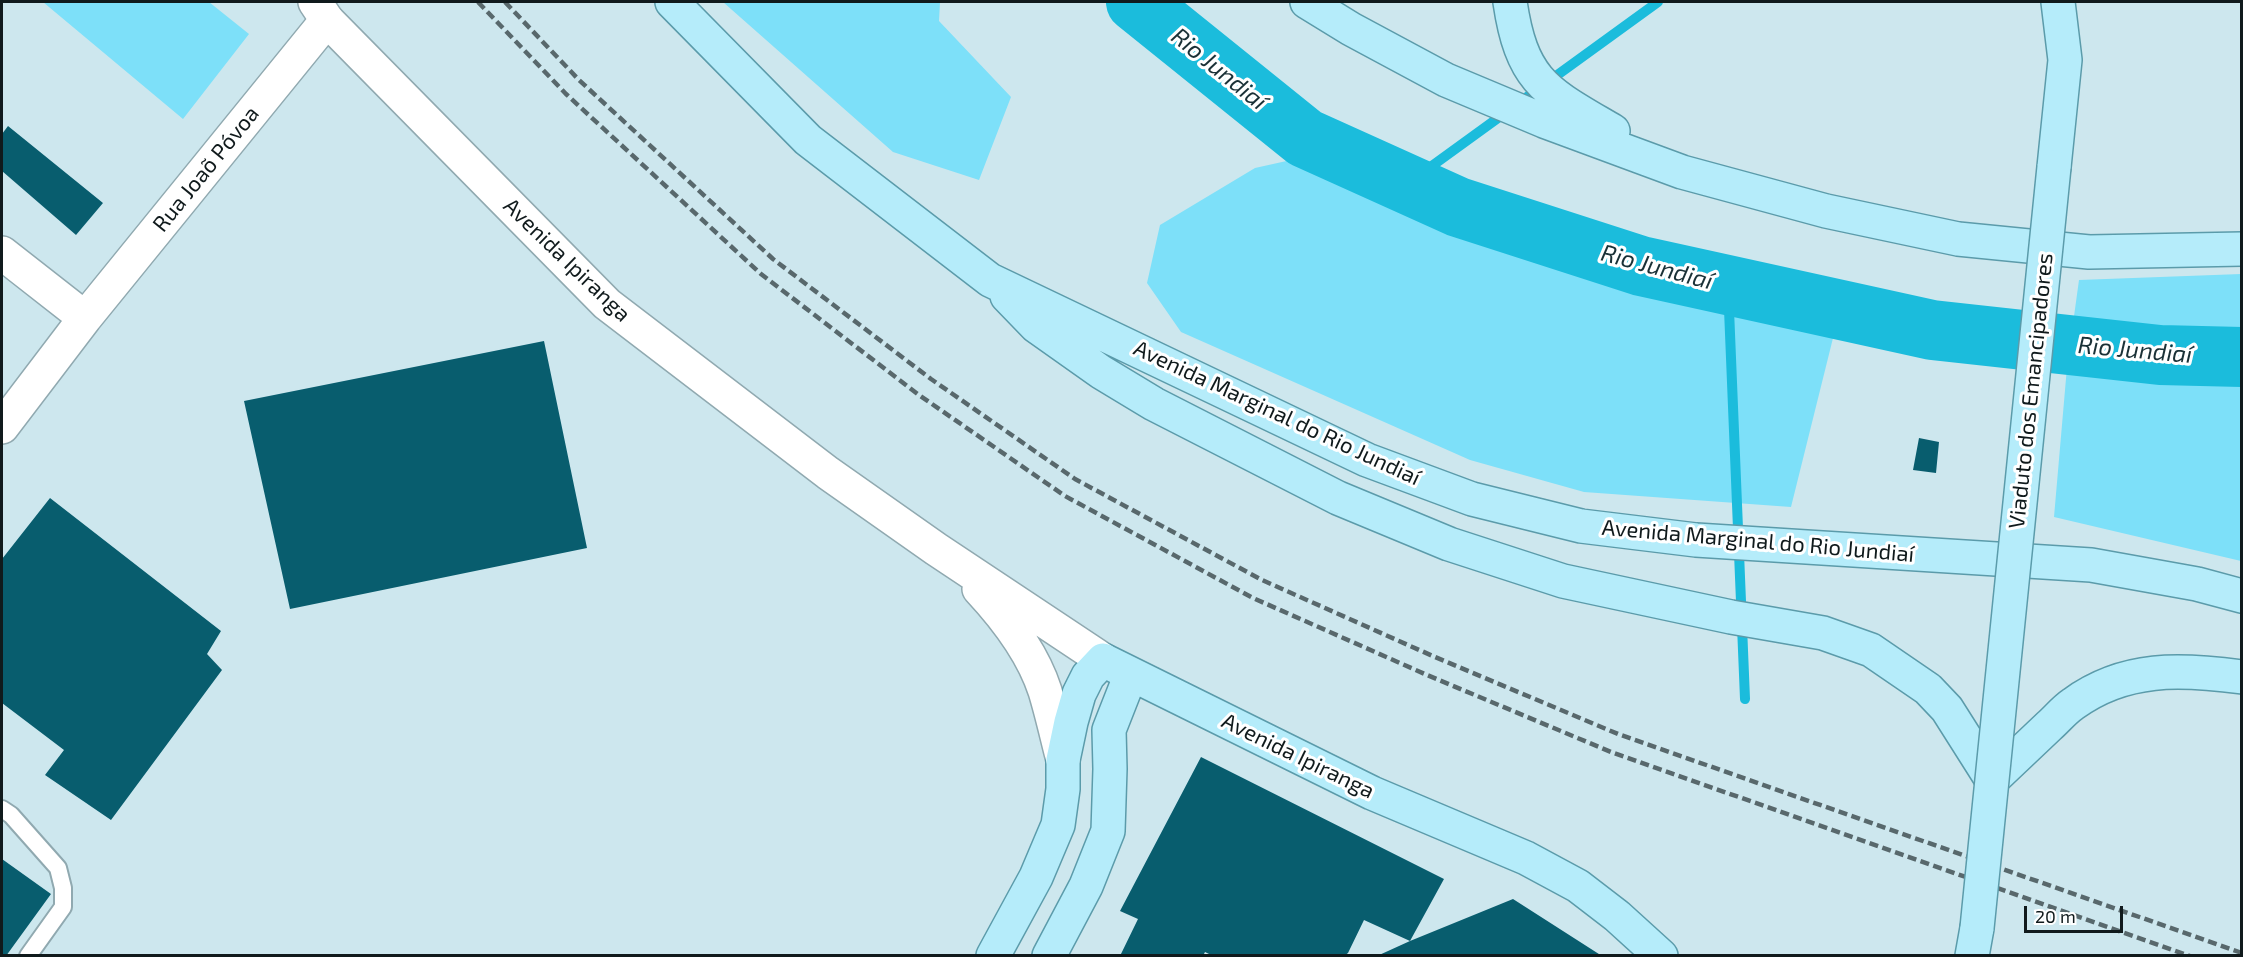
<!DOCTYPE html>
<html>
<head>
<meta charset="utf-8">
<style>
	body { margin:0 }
	#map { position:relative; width:2243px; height:957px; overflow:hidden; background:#cde7ee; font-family:"Exo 2",sans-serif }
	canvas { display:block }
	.frame { position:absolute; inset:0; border:3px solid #101a1c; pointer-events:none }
	.scale { position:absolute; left:2024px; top:906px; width:99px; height:27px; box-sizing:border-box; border:3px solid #101a1c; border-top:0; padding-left:8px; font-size:18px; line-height:21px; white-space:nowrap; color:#101a1c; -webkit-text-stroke:4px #fff; paint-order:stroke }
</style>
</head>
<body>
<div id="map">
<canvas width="2243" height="957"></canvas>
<div class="frame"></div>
<div class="scale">20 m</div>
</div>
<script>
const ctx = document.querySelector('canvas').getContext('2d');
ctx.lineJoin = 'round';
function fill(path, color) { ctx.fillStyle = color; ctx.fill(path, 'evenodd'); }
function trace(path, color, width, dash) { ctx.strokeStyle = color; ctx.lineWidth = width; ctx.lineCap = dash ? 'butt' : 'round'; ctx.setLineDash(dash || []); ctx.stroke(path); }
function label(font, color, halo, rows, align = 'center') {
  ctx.font = font + ' "Exo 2",sans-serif'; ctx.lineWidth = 6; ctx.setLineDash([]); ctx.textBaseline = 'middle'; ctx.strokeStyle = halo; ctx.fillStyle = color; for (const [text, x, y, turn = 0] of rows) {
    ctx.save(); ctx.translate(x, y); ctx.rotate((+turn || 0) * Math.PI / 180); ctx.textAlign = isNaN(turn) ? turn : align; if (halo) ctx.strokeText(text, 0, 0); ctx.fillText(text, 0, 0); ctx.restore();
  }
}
const green = new Path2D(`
	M 43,2 L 209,2 L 249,34 L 183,119 Z
	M 723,2 L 940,2 L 939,21 L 1011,97 L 979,180 L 893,152 Z
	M 1309,156 L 1380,204 L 1446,214 L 1628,275 L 1837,322 L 1791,507 L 1584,492 L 1470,460 L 1181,332 L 1147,283 L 1160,225 L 1255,168 Z
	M 2241,274 L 2241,561 L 2054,517 L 2067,367 L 2079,280 Z`);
const stream = new Path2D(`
	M 1407,184 L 1658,2
	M 1728,285 L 1745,699`);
const river = new Path2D(`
	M 1136,2 L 1305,138 L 1458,207 L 1641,266 L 1932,330 L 2160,355 L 2242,357`);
const building = new Path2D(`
	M 8,126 L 103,203 L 76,235 L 2,171 L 2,134 Z
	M 544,341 L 587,548 L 290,609 L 244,401 Z
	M 1919,438 L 1939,442 L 1936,473 L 1913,470 Z
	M 50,498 L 221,631 L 207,654 L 222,670 L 111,820 L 45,775 L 64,750 L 2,703 L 2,559 Z
	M 1201,757 L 1444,879 L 1410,941 L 1364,920 L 1348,953 L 1344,956 L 1213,956 L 1205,952 L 1203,956 L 1120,956 L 1138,919 L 1120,911 Z
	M 2,859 L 51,894 L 6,956 L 2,956 Z
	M 1513,899 L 1602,956 L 1377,956 L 1410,941 Z`);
const service = new Path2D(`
	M 2,809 L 11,815 L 58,868 L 63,888 L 63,907 L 28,956`);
const minor = new Path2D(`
	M 2,253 L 85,318
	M 2,427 L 85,318 L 327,20`);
const secondary = new Path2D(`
	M 315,2 L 327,20 L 607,304 L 828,473 L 936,549 L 1103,660
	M 979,589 C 1006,618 1033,654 1045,691 C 1052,714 1057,737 1063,760`);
const primary = new Path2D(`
	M 672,2 L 808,140 L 990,280 L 1367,460 L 1472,499 L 1581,526 L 1696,540 L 2091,565 L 2197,584 L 2242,596
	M 1307,2 L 1351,29 L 1446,80 L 1544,121 L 1682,172 L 1826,211 L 1958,239 L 2089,252 L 2242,249
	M 1510,2 C 1522,83 1547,92 1613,131
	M 2054,167 L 2065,60 L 2058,2
	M 1007,296 L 1036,326 L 1101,372 L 1154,404 L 1338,498 L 1449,544 L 1563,581 L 1731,617 L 1823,633 L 1871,650 L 1928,689 L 1947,709 L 1992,780 C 2011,762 2030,744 2049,726 C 2057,719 2064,710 2073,704 C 2125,666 2181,669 2242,677
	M 993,956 L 1036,877 L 1058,825 L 1063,789 L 1063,760 L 1071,722 L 1079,694 L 1088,676 L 1103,660 L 1372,793 L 1526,858 L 1578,886 L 1617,916 L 1661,956
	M 1049,956 L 1086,886 L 1108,831 L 1110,769 L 1109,730 L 1131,674
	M 1972,956 L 1977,928`);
const rail = new Path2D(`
	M 478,2 L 566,94 L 761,274 L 919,395 L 1065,496 L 1253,598 L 1427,675 L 1611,752 L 2190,956
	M 505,2 L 579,80 L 773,259 L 931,379 L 1075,479 L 1262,580 L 1435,657 L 1618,734 L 2242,953`);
const primaryBridge = new Path2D(`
	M 1977,928 L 2054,167`);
const streetNames = [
	["Rua Joaõ Póvoa",206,169,-51],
	["Avenida Ipiranga",567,260,44],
	["Viaduto dos Emancipadores",2031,391,-84],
	["Avenida Marginal do Rio Jundiaí",1277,413,25],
	["Avenida Marginal do Rio Jundiaí",1758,541,5],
	["Avenida Ipiranga",1298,756,26]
];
const waterNames = [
	["Rio Jundiaí",1219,69,39],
	["Rio Jundiaí",1657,267,15],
	["Rio Jundiaí",2135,350,5]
];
fill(green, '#7de0f9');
trace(stream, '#1bbcdc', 10);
trace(river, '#1bbcdc', 60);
fill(building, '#085d6e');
trace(service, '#90a9b0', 20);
trace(minor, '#90a9b0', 36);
trace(secondary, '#90a9b0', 36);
trace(primary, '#5b9baa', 36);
trace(service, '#fff', 16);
trace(minor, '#fff', 33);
trace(secondary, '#fff', 33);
trace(primary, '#b5ecfa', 33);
trace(rail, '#58686c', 4.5, [9, 4.5]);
trace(primaryBridge, '#5b9baa', 36, []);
trace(primaryBridge, '#b5ecfa', 33);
label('22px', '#101a1c', '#fff', streetNames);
label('italic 24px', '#1a3137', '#fff', waterNames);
</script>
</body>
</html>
